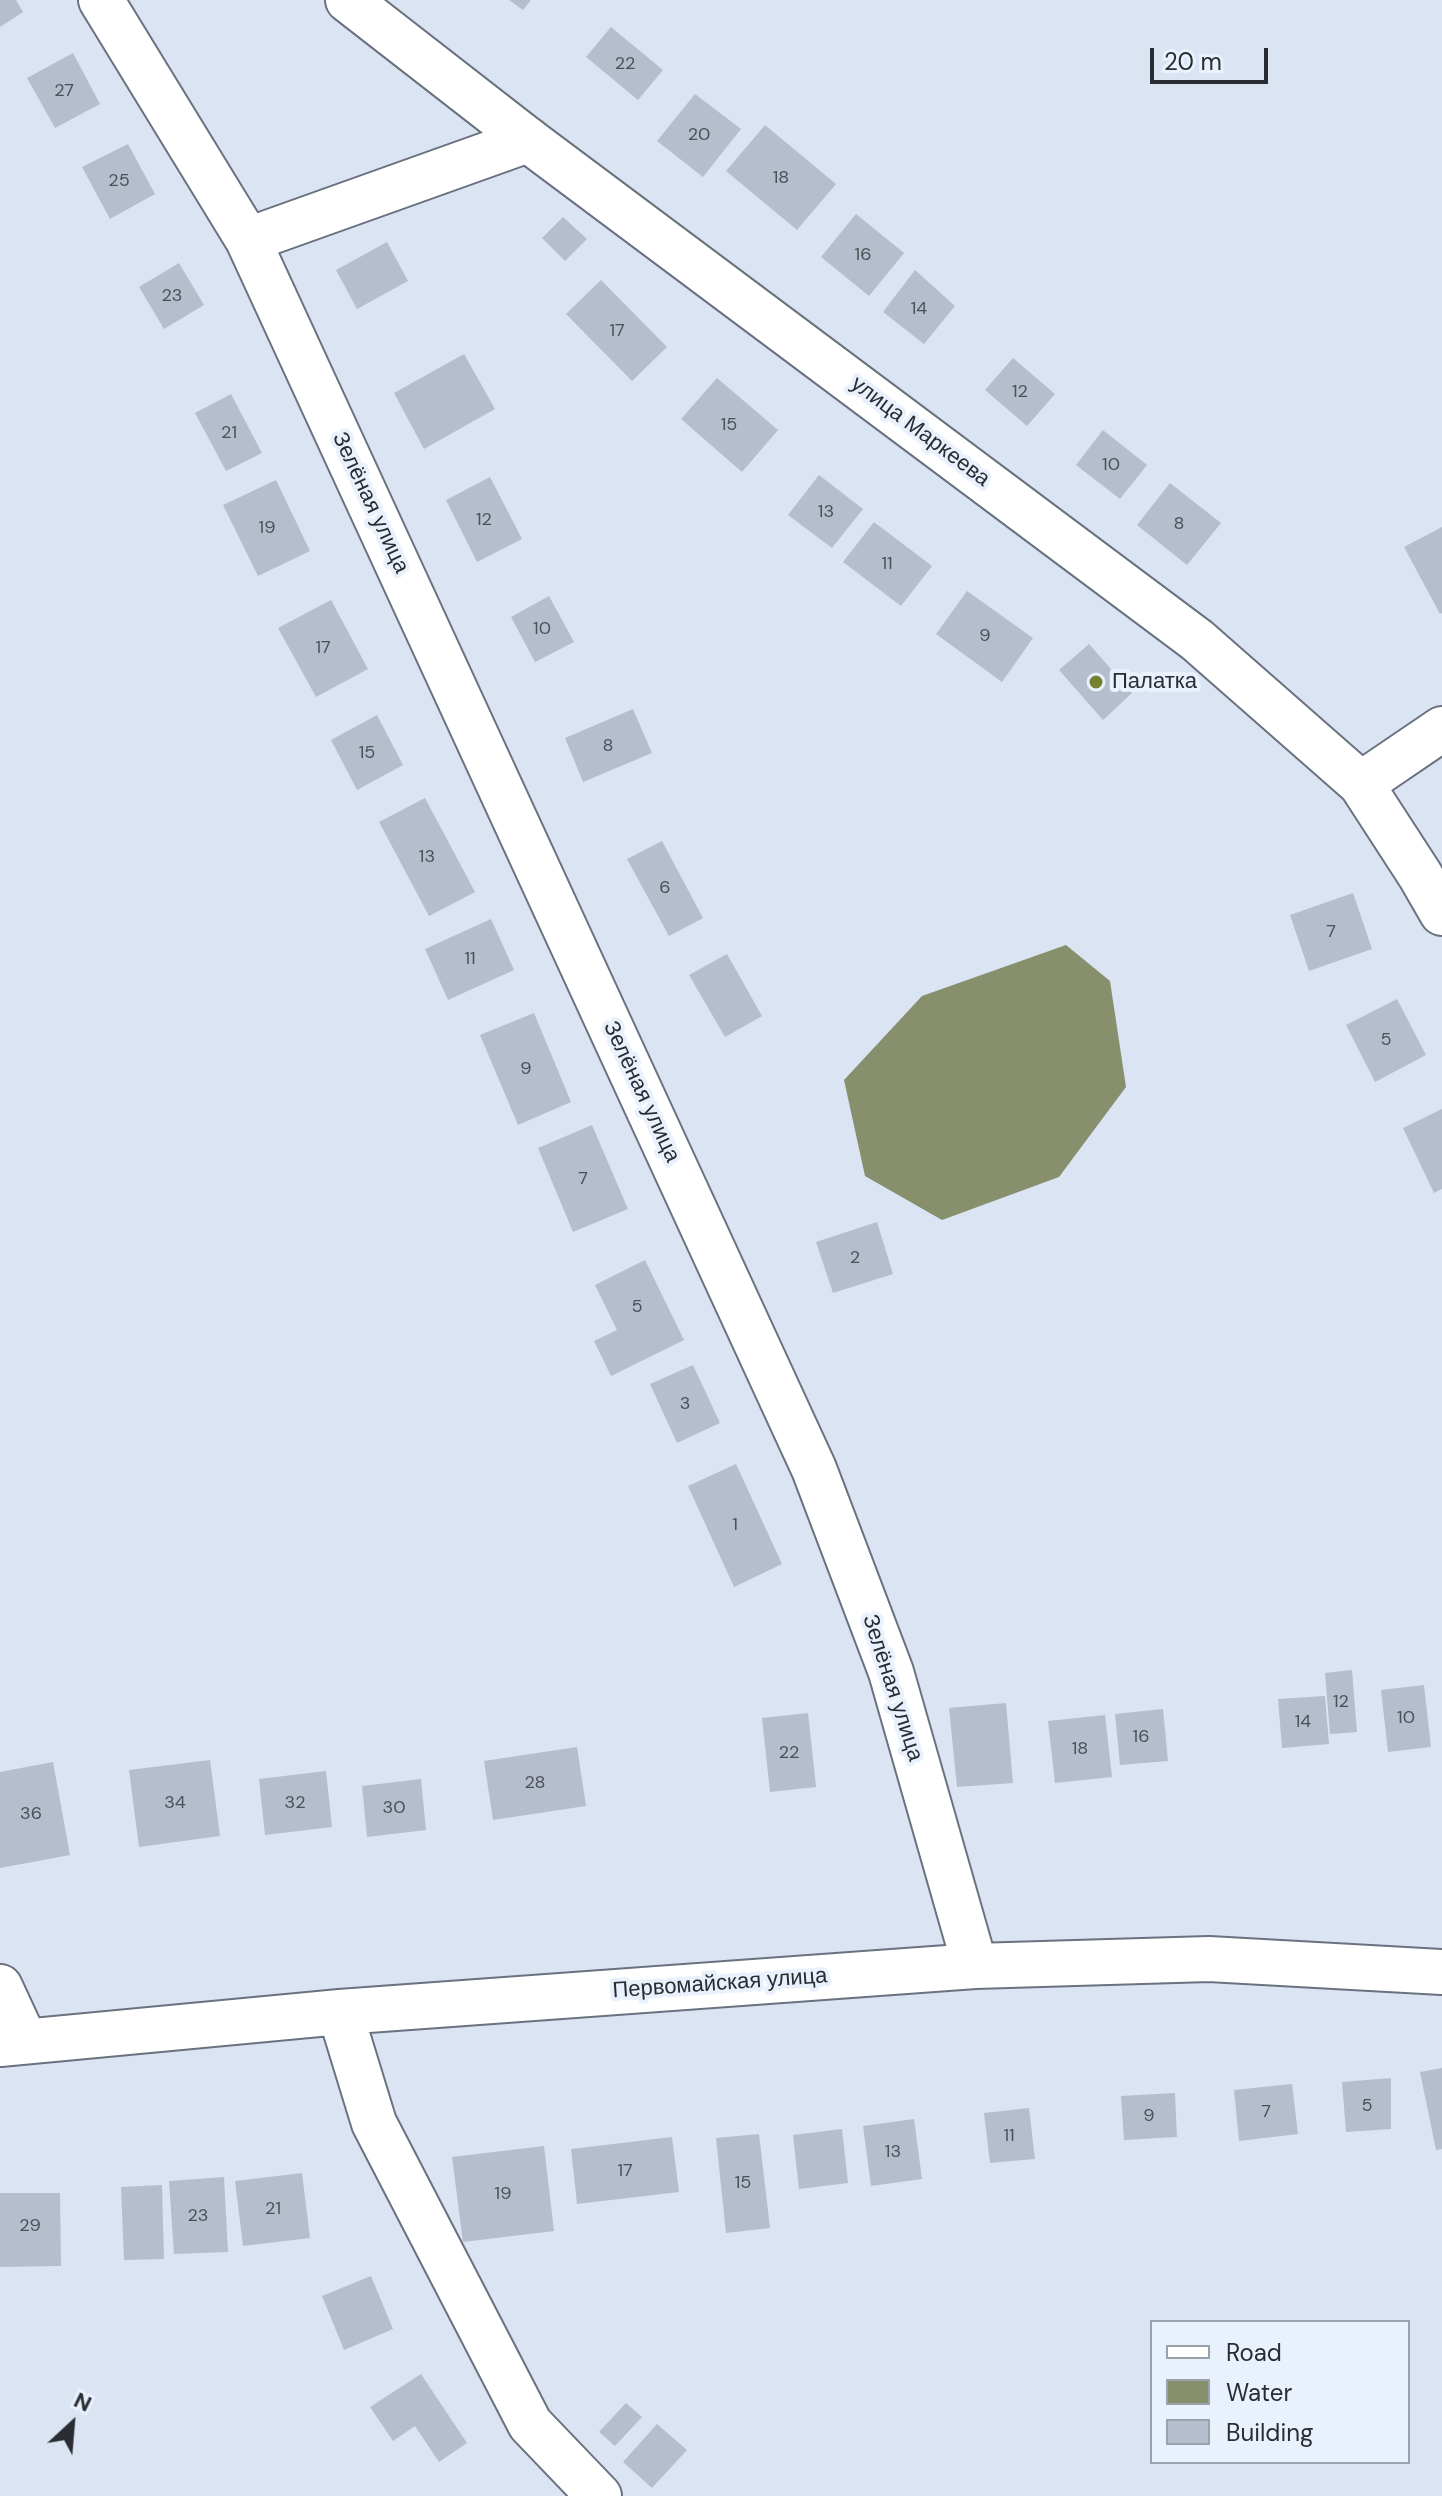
<!DOCTYPE html>
<html>
<head>
<meta charset="utf-8">
<style>
	body { margin:0 }
	#map { position:relative; width:1442px; height:2496px; overflow:hidden; background:#dae4f3; font-family:"DM Sans",sans-serif }
	canvas { display:block }
	.legend { position:absolute; left:1150px; top:2320px; width:260px; height:144px; box-sizing:border-box; background:#e9f1fd; border:2px solid #9ca2ac; margin:0; padding:10px 14px; list-style:none; font-size:24px; color:#292c32 }
	.legend li { display:flex; align-items:center; gap:16px; height:40px }
	.legend b { width:40px; border:2px solid #9ca2ac }
	.north { position:absolute; left:32px; top:2384px; width:80px; height:80px; -webkit-text-stroke:6px #e9f1fd; paint-order:stroke; rotate:26deg; font-size:22px; font-weight:700; line-height:32px; text-align:center; color:#292c32 }
	.north::after { content:''; display:block; margin:auto; width:28px; height:36px; background:#292c32; clip-path:polygon(50% 0,100% 100%,50% 72%,0 100%) }
	.scale { position:absolute; left:1150px; top:48px; width:118px; height:36px; box-sizing:border-box; border:4px solid #292c32; border-top:0; padding-left:10px; font-size:24px; line-height:28px; white-space:nowrap; color:#292c32; -webkit-text-stroke:6px #e9f1fd; paint-order:stroke }
</style>
</head>
<body>
<div id="map">
<canvas width="1442" height="2496"></canvas>
<ul class="legend">
<li><b style="height:10px;background:#fff"></b>Road</li>
<li><b style="height:22px;background:#878f6d"></b>Water</li>
<li><b style="height:22px;background:#b5becc"></b>Building</li>
</ul>
<div class="north">N</div>
<div class="scale">20 m</div>
</div>
<script>
const ctx = document.querySelector('canvas').getContext('2d');
ctx.lineJoin = 'round';
function fill(path, color) { ctx.fillStyle = color; ctx.fill(path, 'evenodd'); }
function trace(path, color, width, dash) { ctx.strokeStyle = color; ctx.lineWidth = width; ctx.lineCap = dash ? 'butt' : 'round'; ctx.setLineDash(dash || []); ctx.stroke(path); }
function label(font, color, halo, rows, align = 'center') {
  ctx.font = font + ' "DM Sans",sans-serif'; ctx.lineWidth = 8; ctx.setLineDash([]); ctx.textBaseline = 'middle'; ctx.strokeStyle = halo; ctx.fillStyle = color; for (const [text, x, y, turn = 0] of rows) {
    ctx.save(); ctx.translate(x, y); ctx.rotate((+turn || 0) * Math.PI / 180); ctx.textAlign = isNaN(turn) ? turn : align; if (halo) ctx.strokeText(text, 0, 0); ctx.fillText(text, 0, 0); ctx.restore();
  }
}
const water = new Path2D(`
	M 1066,945 L 1110,981 L 1126,1087 L 1059,1177 L 942,1220 L 865,1176 L 844,1080 L 922,996 Z`);
const building = new Path2D(`
	M 0,0 L 16,0 L 23,12 L 0,27 Z
	M 509,0 L 531,0 L 523,10 Z
	M 611,27 L 663,70 L 638,100 L 586,57 Z
	M 73,53 L 100,104 L 55,128 L 27,78 Z
	M 695,94 L 741,129 L 703,177 L 657,141 Z
	M 765,125 L 836,184 L 797,230 L 726,171 Z
	M 128,144 L 155,194 L 110,219 L 82,167 Z
	M 856,214 L 904,253 L 869,296 L 821,257 Z
	M 563,217 L 587,239 L 565,261 L 542,238 Z
	M 387,242 L 408,281 L 357,309 L 336,270 Z
	M 179,263 L 204,305 L 164,329 L 139,287 Z
	M 915,270 L 955,306 L 924,344 L 883,312 Z
	M 601,280 L 667,347 L 632,381 L 566,314 Z
	M 464,354 L 495,409 L 424,449 L 394,393 Z
	M 1013,358 L 1055,394 L 1027,426 L 985,390 Z
	M 717,378 L 778,430 L 742,472 L 681,419 Z
	M 231,394 L 262,453 L 226,471 L 195,413 Z
	M 1103,430 L 1147,465 L 1120,499 L 1076,465 Z
	M 819,475 L 863,509 L 832,548 L 788,515 Z
	M 490,477 L 522,539 L 477,562 L 446,500 Z
	M 276,480 L 310,551 L 258,576 L 223,505 Z
	M 1170,483 L 1221,523 L 1187,565 L 1137,525 Z
	M 874,522 L 932,566 L 901,606 L 843,562 Z
	M 1442,527 L 1442,613 L 1440,614 L 1404,547 Z
	M 967,591 L 1033,638 L 1002,682 L 936,634 Z
	M 549,596 L 574,642 L 535,662 L 511,617 Z
	M 331,600 L 368,669 L 316,697 L 278,628 Z
	M 1089,644 L 1132,693 L 1103,720 L 1059,670 Z
	M 633,709 L 652,753 L 583,782 L 565,738 Z
	M 377,715 L 403,765 L 357,790 L 331,740 Z
	M 425,798 L 475,892 L 429,916 L 379,822 Z
	M 662,841 L 703,918 L 669,936 L 627,859 Z
	M 1353,893 L 1372,949 L 1309,971 L 1290,915 Z
	M 491,919 L 514,970 L 448,1000 L 425,949 Z
	M 727,954 L 762,1016 L 725,1037 L 689,975 Z
	M 1397,999 L 1426,1055 L 1375,1082 L 1346,1025 Z
	M 534,1013 L 571,1102 L 518,1125 L 480,1035 Z
	M 1442,1109 L 1442,1189 L 1434,1193 L 1403,1128 Z
	M 592,1125 L 628,1209 L 573,1232 L 538,1148 Z
	M 877,1222 L 893,1274 L 833,1293 L 816,1242 Z
	M 645,1260 L 684,1340 L 611,1376 L 594,1341 L 617,1330 L 595,1285 Z
	M 693,1365 L 720,1423 L 677,1443 L 650,1384 Z
	M 736,1464 L 782,1564 L 734,1587 L 688,1486 Z
	M 1352,1670 L 1357,1732 L 1330,1734 L 1325,1673 Z
	M 1424,1685 L 1431,1747 L 1388,1752 L 1381,1690 Z
	M 1325,1696 L 1329,1744 L 1282,1748 L 1278,1699 Z
	M 1006,1703 L 1013,1783 L 957,1787 L 949,1708 Z
	M 1163,1709 L 1168,1761 L 1120,1765 L 1115,1714 Z
	M 808,1713 L 816,1787 L 770,1792 L 762,1718 Z
	M 1105,1715 L 1112,1777 L 1055,1783 L 1048,1721 Z
	M 577,1747 L 586,1806 L 493,1820 L 484,1761 Z
	M 210,1760 L 220,1836 L 139,1847 L 129,1770 Z
	M 53,1762 L 70,1855 L 0,1868 L 0,1772 Z
	M 326,1771 L 332,1827 L 265,1835 L 259,1779 Z
	M 421,1779 L 426,1830 L 367,1837 L 362,1786 Z
	M 1442,2068 L 1442,2149 L 1436,2150 L 1420,2072 Z
	M 1391,2078 L 1391,2129 L 1346,2132 L 1342,2082 Z
	M 1292,2084 L 1298,2134 L 1239,2141 L 1234,2090 Z
	M 1175,2093 L 1177,2137 L 1124,2140 L 1121,2096 Z
	M 1029,2108 L 1035,2159 L 990,2163 L 984,2113 Z
	M 914,2119 L 922,2179 L 871,2186 L 863,2126 Z
	M 842,2129 L 848,2183 L 799,2189 L 793,2135 Z
	M 759,2134 L 770,2228 L 726,2233 L 716,2138 Z
	M 672,2137 L 679,2192 L 577,2204 L 571,2149 Z
	M 544,2146 L 554,2231 L 463,2242 L 452,2157 Z
	M 302,2173 L 310,2238 L 243,2246 L 235,2181 Z
	M 224,2177 L 228,2252 L 174,2254 L 169,2181 Z
	M 162,2185 L 164,2259 L 124,2260 L 121,2187 Z
	M 0,2193 L 60,2193 L 61,2266 L 0,2267 Z
	M 371,2276 L 393,2329 L 344,2350 L 322,2296 Z
	M 421,2374 L 467,2443 L 439,2462 L 415,2426 L 393,2441 L 370,2407 Z
	M 626,2403 L 642,2417 L 615,2446 L 599,2432 Z
	M 657,2424 L 687,2450 L 652,2488 L 623,2462 Z`);
const minor = new Path2D(`
	M 101,0 L 248,240
	M 528,140 L 248,240 L 814,1469 L 891,1672 L 975,1966
	M 1361,784 L 1442,729
	M 0,1987 L 25,2041
	M 340,2012 L 374,2123 L 530,2424 L 599,2496
	M 0,2044 L 340,2012 L 975,1966 L 1209,1959 L 1442,1972`);
const tertiary = new Path2D(`
	M 348,0 L 528,140 L 1197,640 L 1361,784 L 1420,875 L 1442,913`);
const markers = [
	[1096,682,8,"#748230"]
];
const numberNames = [
	["22",625,64],
	["27",64,91],
	["20",699,135],
	["18",781,178],
	["25",119,181],
	["16",863,255],
	["23",172,296],
	["14",919,309],
	["17",617,331],
	["12",1020,392],
	["15",729,425],
	["21",229,433],
	["10",1111,465],
	["13",826,512],
	["12",484,520],
	["8",1179,524],
	["19",267,528],
	["11",887,564],
	["10",542,629],
	["9",985,636],
	["17",323,648],
	["8",608,746],
	["15",367,753],
	["13",427,857],
	["6",665,888],
	["7",1331,932],
	["11",470,959],
	["5",1386,1040],
	["9",526,1069],
	["7",583,1179],
	["2",855,1258],
	["5",637,1307],
	["3",685,1404],
	["1",735,1525],
	["12",1341,1702],
	["10",1406,1718],
	["14",1303,1722],
	["16",1141,1737],
	["18",1080,1749],
	["22",789,1753],
	["28",535,1783],
	["34",175,1803],
	["32",295,1803],
	["30",394,1808],
	["36",31,1814],
	["5",1367,2106],
	["7",1266,2112],
	["9",1149,2116],
	["11",1009,2136],
	["13",893,2152],
	["17",625,2171],
	["15",743,2183],
	["19",503,2194],
	["21",273,2209],
	["23",198,2216],
	["29",30,2226]
];
const streetNames = [
	["улица Маркеева",920,432,37],
	["Зелёная улица",370,503,65],
	["Зелёная улица",641,1092,65],
	["Зелёная улица",892,1688,72],
	["Первомайская улица",720,1984,-4]
];
const poiNames = [
	["Палатка",1112,682]
];
fill(water, '#878f6d');
fill(building, '#b5becc');
trace(minor, '#6a727f', 48);
trace(tertiary, '#6a727f', 48);
trace(minor, '#fff', 44);
trace(tertiary, '#fff', 44);
for (const [x, y, r, color] of markers) { const dot = new Path2D(); dot.arc(x, y, r, 0, 2 * Math.PI); ctx.fillStyle = color; ctx.fill(dot); trace(dot, '#e9f1fd', 3); }
label('18px', '#4c5058', null, numberNames);
label('22px', '#292c32', '#e9f1fd', streetNames);
label('22px', '#292c32', '#e9f1fd', poiNames, 'left');
</script>
</body>
</html>
